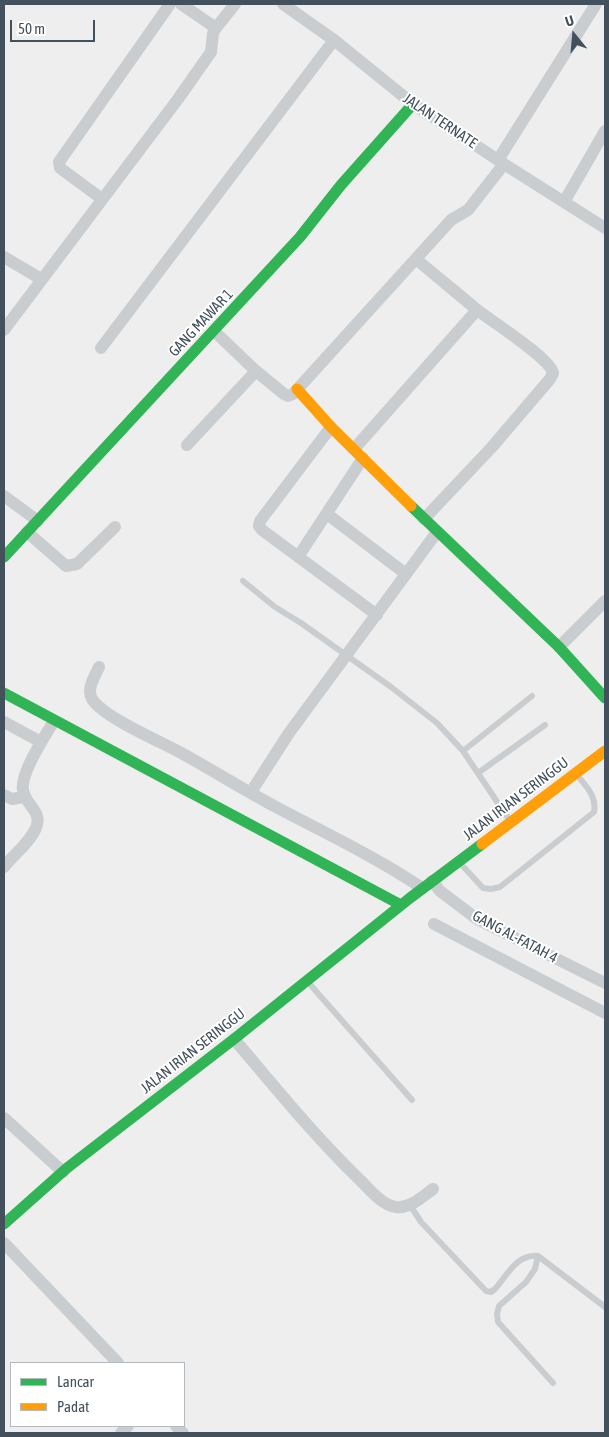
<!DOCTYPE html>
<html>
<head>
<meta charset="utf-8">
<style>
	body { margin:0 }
	#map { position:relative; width:609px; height:1437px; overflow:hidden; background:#efeeee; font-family:"Asap Condensed",sans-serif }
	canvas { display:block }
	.frame { position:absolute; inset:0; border:5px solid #43515d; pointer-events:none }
	.legend { position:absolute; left:10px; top:1362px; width:175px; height:65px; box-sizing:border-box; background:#fff; border:1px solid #b4b9be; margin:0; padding:6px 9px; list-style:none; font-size:15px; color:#43515d }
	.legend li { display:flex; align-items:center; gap:10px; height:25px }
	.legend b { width:25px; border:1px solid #b4b9be }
	.north { position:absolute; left:549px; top:10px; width:50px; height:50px; -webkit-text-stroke:4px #fff; paint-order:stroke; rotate:343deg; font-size:14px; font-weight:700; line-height:20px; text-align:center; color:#43515d }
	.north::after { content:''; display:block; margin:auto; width:18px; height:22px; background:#43515d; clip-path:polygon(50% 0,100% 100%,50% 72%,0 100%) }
	.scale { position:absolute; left:10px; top:20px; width:85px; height:22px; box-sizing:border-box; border:2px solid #43515d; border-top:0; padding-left:6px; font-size:15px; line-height:18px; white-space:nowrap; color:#43515d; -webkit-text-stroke:4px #fff; paint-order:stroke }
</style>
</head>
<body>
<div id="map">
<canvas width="609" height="1437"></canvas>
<div class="frame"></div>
<ul class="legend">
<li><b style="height:6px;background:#30b455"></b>Lancar</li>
<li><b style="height:6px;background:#ff9f0a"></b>Padat</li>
</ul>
<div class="north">U</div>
<div class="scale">50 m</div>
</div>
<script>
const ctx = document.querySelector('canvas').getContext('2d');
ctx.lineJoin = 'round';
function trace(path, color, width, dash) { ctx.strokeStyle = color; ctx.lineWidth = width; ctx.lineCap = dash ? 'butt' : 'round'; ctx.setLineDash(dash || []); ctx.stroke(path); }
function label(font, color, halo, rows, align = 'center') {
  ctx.font = font + ' "Asap Condensed",sans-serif'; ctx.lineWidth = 4; ctx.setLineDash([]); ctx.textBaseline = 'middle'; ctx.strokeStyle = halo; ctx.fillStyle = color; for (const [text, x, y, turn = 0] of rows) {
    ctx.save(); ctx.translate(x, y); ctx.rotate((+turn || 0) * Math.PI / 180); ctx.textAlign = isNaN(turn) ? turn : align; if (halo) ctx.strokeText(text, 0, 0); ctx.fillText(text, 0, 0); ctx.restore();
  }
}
const lane = new Path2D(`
	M 243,581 L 275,607 L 301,623 L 391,687 L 437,723 L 463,751 L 510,821
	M 463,751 L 532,696
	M 478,773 L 545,725
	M 459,862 L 483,888 L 491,889 L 500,887 L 594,812 C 597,796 586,786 576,774
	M 307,981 L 412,1100
	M 410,1205 L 421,1222 L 486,1291 L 491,1292 L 495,1289 C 508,1274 517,1254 538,1256 L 605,1307
	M 538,1256 L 535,1269 L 526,1282 L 499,1306 L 497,1314 L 498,1322 L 553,1383`);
const street = new Path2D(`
	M 181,4 L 216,28
	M 283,4 L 334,40 L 413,104 L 504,164 L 605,228
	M 498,160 L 596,4
	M 102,199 L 60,168 L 59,162 L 170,4
	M 564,202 L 605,131
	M 4,257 L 41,279
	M 416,259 C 436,276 456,292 476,309 C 491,321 549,357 553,373 L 550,379 L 492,447 L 424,519
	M 4,330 L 178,99 L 211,52 L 213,33 L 216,28 L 235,4
	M 214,331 L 256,371 L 284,394 L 288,396 L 293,394 L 451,220 L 468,210 L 504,164
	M 101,348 L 334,40
	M 331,427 L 260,521 L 259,526 L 262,530 L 377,615
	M 187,445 L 256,371
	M 354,449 L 477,310
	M 4,496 L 38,521
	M 327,514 L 406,574
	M 27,532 L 66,566 L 77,564 L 115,527
	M 298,557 L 363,458
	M 559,647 L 605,601
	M 99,667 C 95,676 86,689 92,699 C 104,718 162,742 183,754 C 214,771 244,790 276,807 C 325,833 376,857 422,888
	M 4,722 L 41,742
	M 251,792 L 289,733 L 437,532
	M 4,795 L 12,799 L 24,797
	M 4,867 C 14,854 29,844 36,828 C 43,811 25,805 23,790 C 20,773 45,736 54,721
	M 432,881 L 440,891 L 477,919 L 605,983
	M 434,924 L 605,1013
	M 234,1039 C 275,1087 314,1136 360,1180 C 370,1190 382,1205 396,1207 C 410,1209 423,1196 433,1189
	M 4,1118 L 63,1172
	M 4,1243 L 118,1363
	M 176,1426 L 183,1433
	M 121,1433 L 128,1426`);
const fast = new Path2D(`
	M 411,506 L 559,647 L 605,698
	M 4,557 L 300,237 L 341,185 L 413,104
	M 4,693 L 401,905
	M 4,1224 L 67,1168 L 234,1039 L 410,898 L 482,844`);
const slow = new Path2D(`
	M 297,389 L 331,427 L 411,506
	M 482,844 L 605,751`);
const streetNames = [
	["JALAN TERNATE",440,121,34],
	["GANG MAWAR 1",201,323,-47],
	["JALAN IRIAN SERINGGU",516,799,-37],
	["GANG AL-FATAH 4",515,937,28],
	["JALAN IRIAN SERINGGU",193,1051,-38]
];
trace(lane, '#cacdcf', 6);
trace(street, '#cacdcf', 12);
trace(fast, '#30b455', 11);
trace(slow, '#ff9f0a', 11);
label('15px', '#43515d', '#fff', streetNames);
</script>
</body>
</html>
